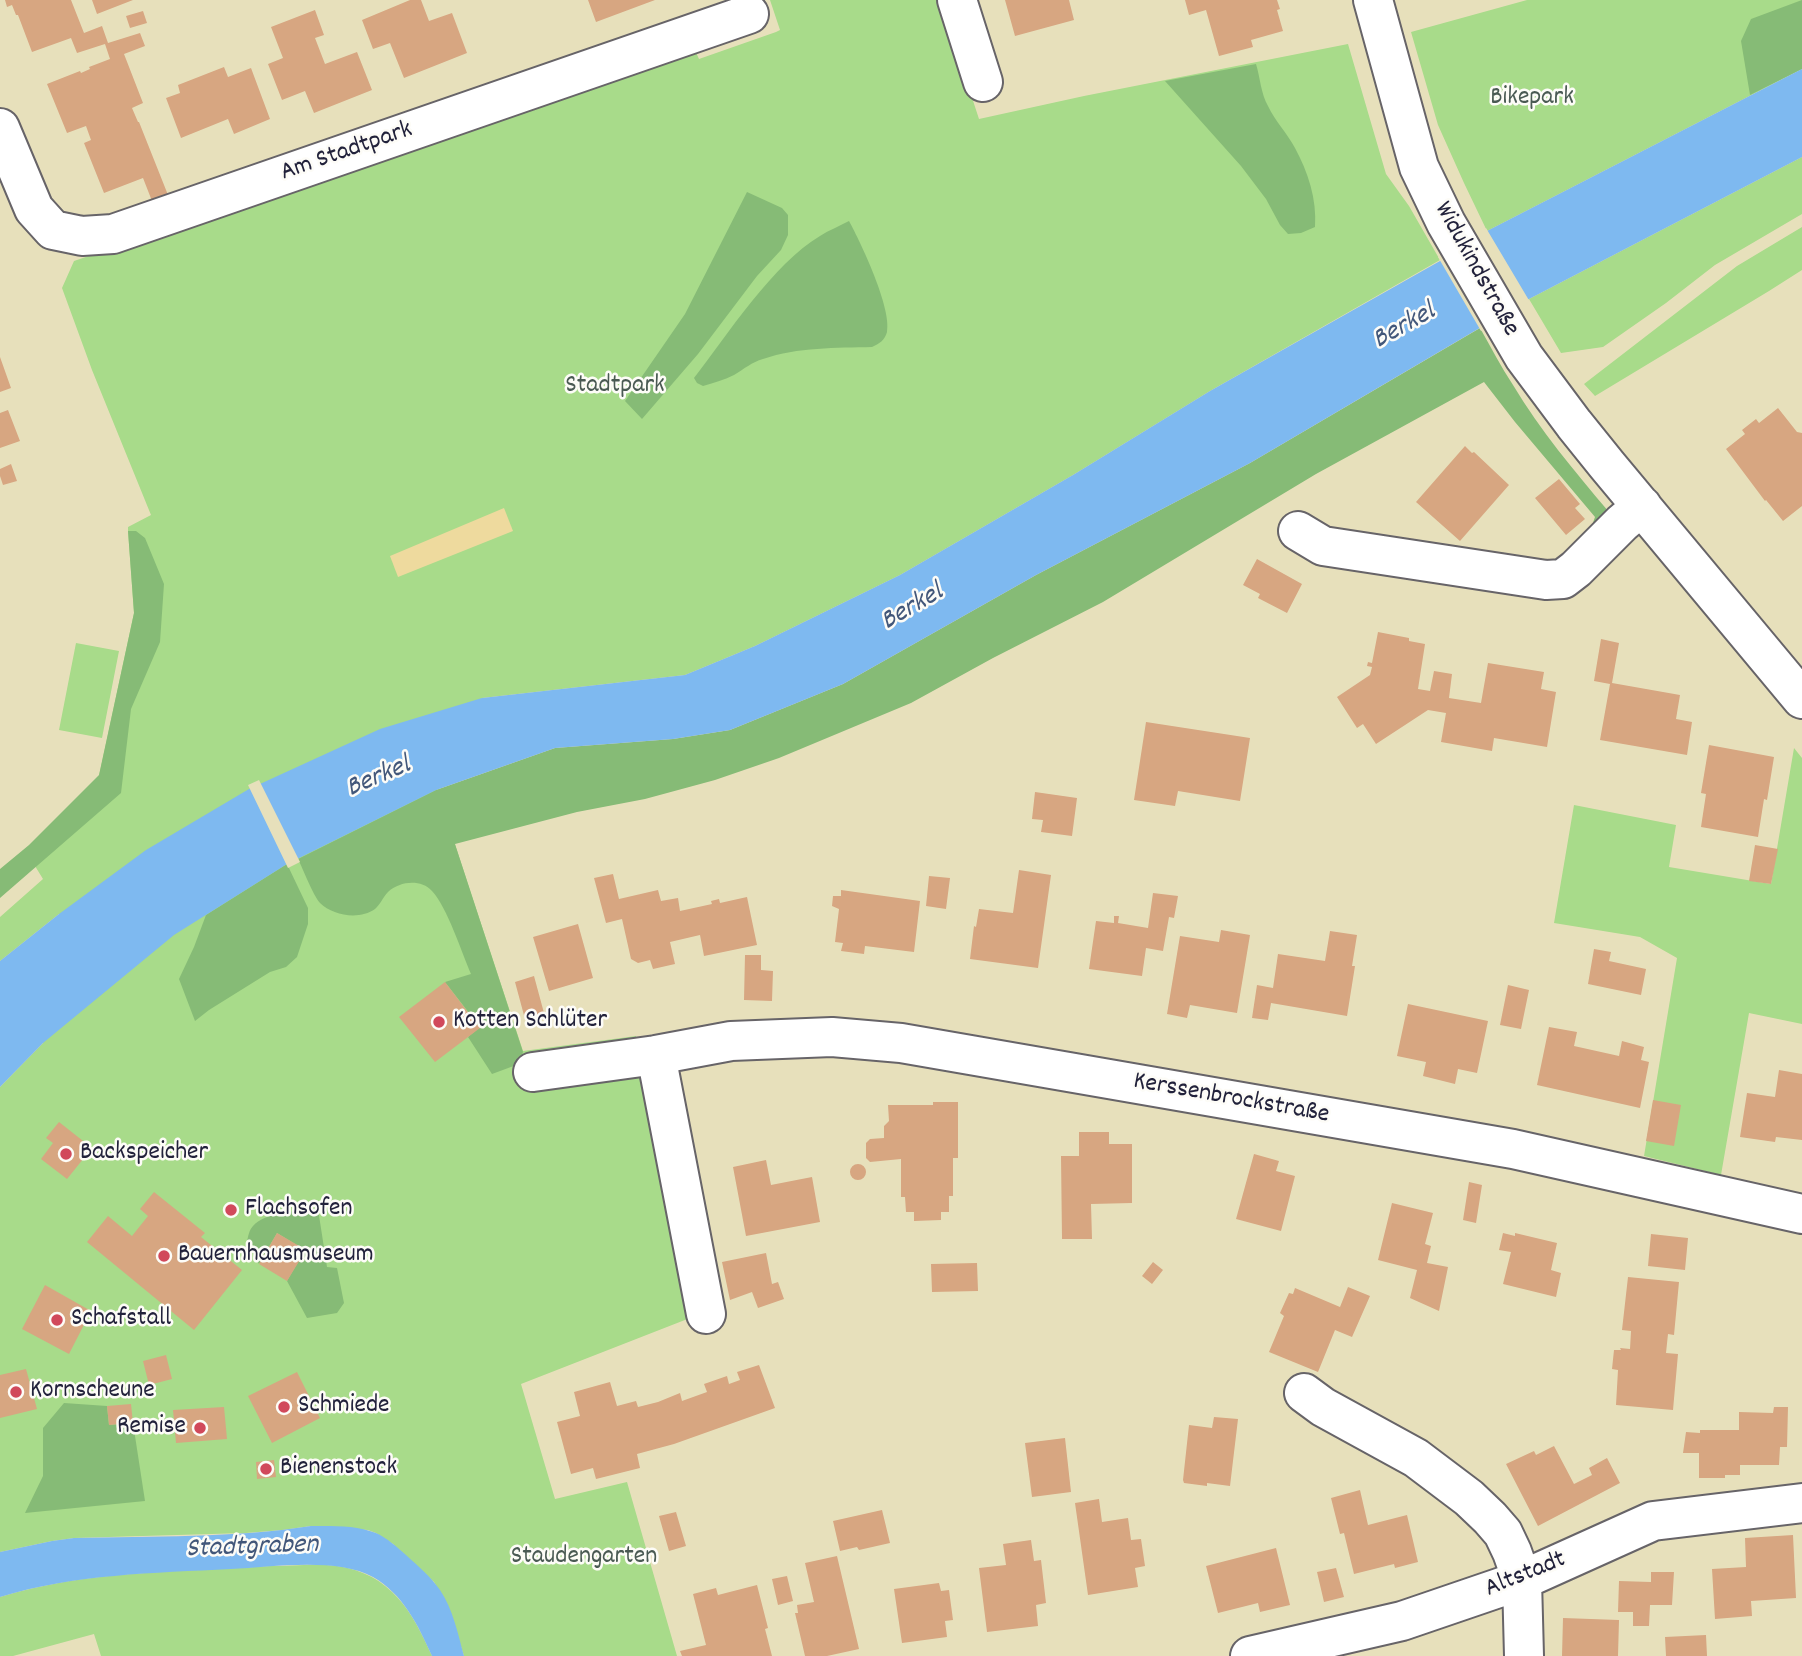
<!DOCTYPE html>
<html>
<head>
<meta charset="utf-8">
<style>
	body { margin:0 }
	canvas { display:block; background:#e7e0bb }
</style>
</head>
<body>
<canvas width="1802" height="1656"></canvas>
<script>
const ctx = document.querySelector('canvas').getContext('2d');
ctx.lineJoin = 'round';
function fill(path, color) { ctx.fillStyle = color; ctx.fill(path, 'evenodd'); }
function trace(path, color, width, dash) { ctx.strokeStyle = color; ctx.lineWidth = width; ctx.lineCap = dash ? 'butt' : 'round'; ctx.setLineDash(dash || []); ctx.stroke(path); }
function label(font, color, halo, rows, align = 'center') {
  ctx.font = font + ' Dekko,sans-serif'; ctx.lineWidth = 5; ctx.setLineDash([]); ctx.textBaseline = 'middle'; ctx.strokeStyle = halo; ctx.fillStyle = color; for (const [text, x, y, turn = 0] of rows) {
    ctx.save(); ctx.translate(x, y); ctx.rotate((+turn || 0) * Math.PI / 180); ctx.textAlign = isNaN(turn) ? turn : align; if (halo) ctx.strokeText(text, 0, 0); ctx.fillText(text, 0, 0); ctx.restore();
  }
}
const green = new Path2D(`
	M 770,0 L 940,0 L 979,119 L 1084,96 L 1348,44 L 1386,174 L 1409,206 L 1440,260 L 1210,391 L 1073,475 L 900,575 L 755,646 L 685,675 L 482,698 L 437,790 L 523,1051 L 636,1036 L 690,1318 L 521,1384 L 555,1499 L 627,1482 L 677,1656 L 464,1656 L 448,1606 L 434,1582 L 393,1544 L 376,1533 L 368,1530 L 311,1526 L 282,1530 L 246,1533 L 74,1538 L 52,1541 L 0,1552 L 0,1087 L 43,1043 L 59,914 L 0,961 L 0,917 L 43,879 L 35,866 L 99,776 L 134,613 L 128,531 L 128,527 L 151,515 L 92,370 L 62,288 L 74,261 L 484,122 L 694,48 L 699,59 L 776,32 L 780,30 Z
	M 1527,0 L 1802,0 L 1802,69 L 1487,231 L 1464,183 L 1438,125 L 1411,32 Z
	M 1802,157 L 1802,214 L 1715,265 L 1666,303 L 1603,347 L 1561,353 L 1529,299 Z
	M 1802,227 L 1802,270 L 1769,291 L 1595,396 L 1584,384 L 1737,266 Z
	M 76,643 L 119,651 L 102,738 L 59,730 Z
	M 1794,748 L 1802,758 L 1802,1024 L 1749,1013 L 1721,1175 L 1644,1156 L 1677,958 L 1640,937 L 1554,923 L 1574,805 L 1676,825 L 1669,867 L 1771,884 Z
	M 271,1566 C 293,1566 316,1563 337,1566 C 391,1574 412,1611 432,1656 L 101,1656 L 94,1634 L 13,1656 L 0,1656 L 0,1597 C 87,1570 181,1572 271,1566 Z`);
const forest = new Path2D(`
	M 1802,0 L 1802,69 L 1750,95 L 1741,41 L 1751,19 Z
	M 1256,64 C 1260,77 1261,94 1268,106 C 1275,121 1287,133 1295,148 C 1308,172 1317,199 1315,227 L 1301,233 L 1288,234 L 1280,225 L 1266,199 L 1241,166 L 1165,81 Z
	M 747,192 L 782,208 L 788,215 L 788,235 L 781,250 L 757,276 L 698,354 L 642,419 L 625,401 L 685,314 Z
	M 849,221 C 861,243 892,308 887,332 C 885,340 879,344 872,347 C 836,348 798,347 763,359 C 752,362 744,369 734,375 C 724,380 713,383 703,386 L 697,383 L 694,378 C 728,334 773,264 820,236 C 829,230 840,226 849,221 Z
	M 1480,328 C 1491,347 1501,367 1513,385 C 1540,430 1575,472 1609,512 L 1587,540 L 1595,517 L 1515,422 L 1484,382 L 1316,474 L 1103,602 L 993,658 L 911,703 L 779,758 L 715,780 L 645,799 L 577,812 L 455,844 L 523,1052 L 519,1064 L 492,1074 L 468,1037 L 480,1027 L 445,982 L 471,974 C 462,953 447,907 432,891 C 421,879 400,881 388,892 C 383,897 380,905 375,909 C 360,920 333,916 320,903 C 313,895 303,869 298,859 L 436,790 L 555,748 L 673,739 L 730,730 L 843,684 L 1036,575 L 1250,463 Z
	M 128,531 L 136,531 L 145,538 L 164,584 L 160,642 L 131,709 L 121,793 L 0,898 L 0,869 L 29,845 L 99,775 L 134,613 Z
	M 287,864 L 308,908 L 308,924 L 297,957 L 286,967 L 270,972 L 209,1010 L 195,1021 L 179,979 L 194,947 L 206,915 Z
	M 318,1209 L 327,1267 L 337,1268 L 344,1303 L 337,1313 L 307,1318 L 287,1281 L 305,1250 L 277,1233 L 259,1264 L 247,1242 C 248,1237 249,1230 253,1226 C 265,1212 301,1210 318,1209 Z
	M 64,1403 L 107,1406 L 109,1425 L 133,1423 L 145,1501 L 25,1513 L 43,1476 L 43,1428 Z`);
const sand = new Path2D(`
	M 504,508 L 513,531 L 398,577 L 390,556 Z`);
const water = new Path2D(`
	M 1802,69 L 1802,157 L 1529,299 L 1250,463 L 1036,575 L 843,684 L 730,730 L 673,739 L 555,748 L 436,790 L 287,864 L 174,935 L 43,1043 L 0,1087 L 0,961 L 59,914 L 146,850 L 249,789 L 380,729 L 482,698 L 685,675 L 755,646 L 900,575 L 1073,475 L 1210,391 L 1440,261 L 1487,231 Z
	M 311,1526 C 332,1526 356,1525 376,1533 C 387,1538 397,1547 406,1555 C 418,1566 431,1577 440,1590 C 453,1609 458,1634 464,1656 L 432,1656 C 418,1625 403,1594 373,1577 C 337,1557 272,1567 231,1569 C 154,1573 75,1574 0,1597 L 0,1552 L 52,1541 L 74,1538 C 153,1536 233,1538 311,1526 Z`);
const pier = new Path2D(`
	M 1486,228 L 1530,302 L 1481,331 L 1438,257 Z
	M 259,780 L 300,862 L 288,868 L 248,785 Z`);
const building = new Path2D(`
	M 5,0 L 71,0 L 84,33 L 102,26 L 108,43 L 140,33 L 145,46 L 124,54 L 143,103 L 132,108 L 138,122 L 139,122 L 168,195 L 152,201 L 143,178 L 104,193 L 84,143 L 91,140 L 86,126 L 67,133 L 47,84 L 80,71 L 81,73 L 90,69 L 89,67 L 110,59 L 105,44 L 77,53 L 71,38 L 32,52 L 18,15 L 16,15 L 12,5 L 7,7 Z
	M 92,0 L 133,0 L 97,14 Z
	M 410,0 L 421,0 L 429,21 L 452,13 L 467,53 L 404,78 L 390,43 L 373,49 L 362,20 Z
	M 588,0 L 655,0 L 596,22 Z
	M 1005,0 L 1069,0 L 1074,20 L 1015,36 Z
	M 1185,0 L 1277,0 L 1280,9 L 1277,10 L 1283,31 L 1251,40 L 1253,47 L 1219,56 L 1206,10 L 1189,15 Z
	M 315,10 L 324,35 L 315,38 L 325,64 L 357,52 L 372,90 L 314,113 L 305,91 L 282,100 L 268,64 L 283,58 L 271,27 Z
	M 143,11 L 147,23 L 130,28 L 126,16 Z
	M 224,67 L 228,77 L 251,68 L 270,119 L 234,134 L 228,119 L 181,138 L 166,98 L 180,93 L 178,85 Z
	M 0,357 L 11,388 L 0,392 Z
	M 1778,408 L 1797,432 L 1802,433 L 1802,506 L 1783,521 L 1766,500 L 1765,501 L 1726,449 L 1745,434 L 1742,430 L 1756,419 L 1759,423 Z
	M 8,410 L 20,441 L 0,448 L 0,413 Z
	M 1465,446 L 1472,453 L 1474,452 L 1509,485 L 1460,541 L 1416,502 Z
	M 11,464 L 17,481 L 3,485 L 0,476 L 0,469 Z
	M 1559,479 L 1580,504 L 1575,508 L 1585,519 L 1566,535 L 1535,498 Z
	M 1257,559 L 1302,584 L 1287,613 L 1258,598 L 1260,594 L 1243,585 Z
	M 1378,632 L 1409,638 L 1409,641 L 1425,644 L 1418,689 L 1430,691 L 1434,671 L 1452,674 L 1449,698 L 1481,703 L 1488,663 L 1544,672 L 1541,689 L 1556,692 L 1547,747 L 1494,738 L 1492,751 L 1441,742 L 1446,713 L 1428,710 L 1376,744 L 1363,724 L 1357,728 L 1337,697 L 1370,675 L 1372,667 L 1367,666 L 1368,662 L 1372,663 Z
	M 1601,639 L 1619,643 L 1612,683 L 1680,695 L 1676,719 L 1692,722 L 1687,755 L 1600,740 L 1610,684 L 1594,681 Z
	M 1146,722 L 1250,738 L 1240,801 L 1178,791 L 1175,806 L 1134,800 Z
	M 1709,745 L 1774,757 L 1767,800 L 1764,799 L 1758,837 L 1701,827 L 1706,794 L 1701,793 Z
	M 1035,792 L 1077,798 L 1072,836 L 1041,832 L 1043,820 L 1032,819 Z
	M 1755,845 L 1778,849 L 1771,884 L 1749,881 Z
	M 1019,870 L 1051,875 L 1038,968 L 970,959 L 974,926 L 976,927 L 979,909 L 1013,913 Z
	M 613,874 L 619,899 L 658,890 L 661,901 L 678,898 L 680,911 L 712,904 L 711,901 L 719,899 L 720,903 L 747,897 L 757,945 L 704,956 L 700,935 L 670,942 L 675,964 L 653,969 L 650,960 L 638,963 L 631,959 L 622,919 L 606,923 L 594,878 Z
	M 929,876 L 950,878 L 946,909 L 926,906 Z
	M 841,890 L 920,901 L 914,952 L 865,946 L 864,954 L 841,951 L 843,943 L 835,942 L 839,909 L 832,906 L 833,896 L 841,896 Z
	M 1153,893 L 1178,896 L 1174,918 L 1169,917 L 1163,951 L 1146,948 L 1142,976 L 1089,969 L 1096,921 L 1114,923 L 1114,916 L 1119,916 L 1118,923 L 1148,928 Z
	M 578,924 L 593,978 L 549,991 L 533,937 Z
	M 1221,930 L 1250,935 L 1237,1013 L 1190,1005 L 1187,1018 L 1167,1014 L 1180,936 L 1219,942 Z
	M 1330,931 L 1357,935 L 1352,966 L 1355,966 L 1347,1016 L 1271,1003 L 1268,1020 L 1252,1018 L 1257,985 L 1273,988 L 1278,954 L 1325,961 Z
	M 1594,949 L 1611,952 L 1609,961 L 1646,969 L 1641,995 L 1588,984 Z
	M 745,955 L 761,955 L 761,970 L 773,971 L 772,1001 L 744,1000 Z
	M 534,976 L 544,1013 L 525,1019 L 515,982 Z
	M 445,982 L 480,1028 L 435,1062 L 399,1017 Z
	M 1508,985 L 1529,990 L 1521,1029 L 1500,1025 Z
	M 1408,1004 L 1488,1021 L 1477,1073 L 1458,1069 L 1455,1084 L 1423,1076 L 1426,1062 L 1397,1056 Z
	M 1549,1027 L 1577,1032 L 1574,1046 L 1619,1056 L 1622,1041 L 1644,1047 L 1641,1060 L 1649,1062 L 1640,1108 L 1537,1085 Z
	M 1779,1070 L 1802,1074 L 1802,1140 L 1776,1137 L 1775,1142 L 1740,1137 L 1747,1093 L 1775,1097 Z
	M 1653,1100 L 1681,1105 L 1674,1146 L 1646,1141 Z
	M 933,1102 L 958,1102 L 958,1158 L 953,1158 L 953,1196 L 949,1196 L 949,1212 L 941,1212 L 941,1220 L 914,1221 L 914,1212 L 906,1212 L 905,1197 L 901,1197 L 901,1159 L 870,1162 L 866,1158 L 866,1143 L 870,1139 L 884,1138 L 884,1126 L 889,1121 L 888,1105 L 933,1105 Z
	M 59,1122 L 92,1148 L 67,1179 L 41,1159 L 53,1143 L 46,1138 Z
	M 1079,1132 L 1109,1132 L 1109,1144 L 1132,1144 L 1132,1203 L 1091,1204 L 1092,1239 L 1062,1239 L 1061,1156 L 1079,1156 Z
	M 1254,1154 L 1279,1161 L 1276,1171 L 1295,1176 L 1281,1231 L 1236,1219 Z
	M 766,1160 L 771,1185 L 812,1177 L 820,1222 L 746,1236 L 733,1167 Z
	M850 1172a8 8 0 1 1 16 0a8 8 0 1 1-16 0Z
	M 1469,1182 L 1482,1185 L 1476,1223 L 1463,1220 Z
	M 154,1192 L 205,1233 L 201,1237 L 242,1270 L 194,1330 L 87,1242 L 108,1216 L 132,1236 L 148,1216 L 140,1209 Z
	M 230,1202 L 238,1207 L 232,1218 L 223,1213 Z
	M 1392,1203 L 1433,1213 L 1425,1244 L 1431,1246 L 1427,1263 L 1448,1267 L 1439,1311 L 1410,1298 L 1417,1270 L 1378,1260 Z
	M 277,1233 L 306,1250 L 287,1281 L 259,1264 Z
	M 1503,1233 L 1515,1236 L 1515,1233 L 1557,1243 L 1551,1270 L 1561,1273 L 1556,1297 L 1503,1284 L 1511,1252 L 1499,1250 Z
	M 1651,1234 L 1688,1238 L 1685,1270 L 1648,1266 Z
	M 766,1253 L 772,1284 L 778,1282 L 784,1299 L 758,1308 L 752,1292 L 730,1300 L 722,1262 Z
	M 1153,1262 L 1163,1270 L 1152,1284 L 1142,1276 Z
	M 977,1263 L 978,1291 L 932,1292 L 931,1264 Z
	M 1628,1277 L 1679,1282 L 1674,1335 L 1668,1334 L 1666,1353 L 1678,1354 L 1673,1410 L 1616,1405 L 1618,1370 L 1612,1369 L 1614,1350 L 1621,1350 L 1620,1348 L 1630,1349 L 1631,1331 L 1622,1330 Z
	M 45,1285 L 91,1311 L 69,1354 L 22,1329 Z
	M 1348,1287 L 1370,1296 L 1352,1337 L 1335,1330 L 1318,1372 L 1269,1352 L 1284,1316 L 1280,1313 L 1289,1293 L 1293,1294 L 1295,1288 L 1340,1307 Z
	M 166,1355 L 172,1379 L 149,1385 L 143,1361 Z
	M 759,1365 L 775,1408 L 674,1444 L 637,1454 L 640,1468 L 596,1479 L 593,1468 L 571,1474 L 557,1422 L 580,1416 L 574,1392 L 610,1382 L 617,1406 L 636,1401 L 638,1407 L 658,1402 L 680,1393 L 682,1401 L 707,1392 L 704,1384 L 727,1376 L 729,1384 L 740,1380 L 737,1372 Z
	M 26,1369 L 37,1409 L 0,1418 L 0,1375 Z
	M 297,1372 L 320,1418 L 272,1443 L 248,1396 Z
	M 131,1404 L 133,1423 L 109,1425 L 107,1406 Z
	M 224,1407 L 227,1439 L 176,1443 L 173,1410 Z
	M 1774,1407 L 1788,1407 L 1787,1447 L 1780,1447 L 1779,1465 L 1740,1465 L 1740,1475 L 1725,1475 L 1725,1478 L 1699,1478 L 1699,1453 L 1683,1453 L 1686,1432 L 1700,1433 L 1700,1430 L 1739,1430 L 1739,1412 L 1773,1413 Z
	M 1214,1417 L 1238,1419 L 1230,1486 L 1207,1483 L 1207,1486 L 1184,1483 L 1183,1480 L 1189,1425 L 1212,1428 Z
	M 1065,1438 L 1071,1492 L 1032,1497 L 1025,1443 Z
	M 1554,1446 L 1574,1484 L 1592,1475 L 1589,1468 L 1607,1458 L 1620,1483 L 1538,1526 L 1506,1464 L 1534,1451 L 1536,1455 Z
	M 274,1460 L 276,1477 L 257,1479 L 256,1462 Z
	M 1360,1490 L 1368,1525 L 1407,1515 L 1418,1562 L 1395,1568 L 1394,1564 L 1354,1574 L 1344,1533 L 1340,1534 L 1331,1498 Z
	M 1099,1499 L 1102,1522 L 1128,1518 L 1131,1540 L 1141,1539 L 1145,1566 L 1135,1568 L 1138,1587 L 1088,1595 L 1075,1503 Z
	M 882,1510 L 890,1543 L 859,1550 L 857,1547 L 840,1551 L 833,1521 Z
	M 676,1512 L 686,1546 L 669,1551 L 659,1516 Z
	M 1793,1535 L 1796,1598 L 1751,1601 L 1752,1616 L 1715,1619 L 1712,1569 L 1746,1567 L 1745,1538 Z
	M 1031,1540 L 1034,1561 L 1041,1560 L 1046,1603 L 1036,1605 L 1038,1626 L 987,1632 L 979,1568 L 1006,1565 L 1003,1544 Z
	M 1276,1548 L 1290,1605 L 1260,1612 L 1258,1603 L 1218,1613 L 1206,1566 Z
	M 837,1556 L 859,1649 L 827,1656 L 805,1656 L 795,1613 L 798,1613 L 797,1605 L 814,1602 L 805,1563 Z
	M 1336,1568 L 1344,1597 L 1324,1602 L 1317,1572 Z
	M 1651,1572 L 1674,1572 L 1672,1605 L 1650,1605 L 1649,1626 L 1633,1626 L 1633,1612 L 1618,1612 L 1619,1581 L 1651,1582 Z
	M 787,1576 L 793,1601 L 778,1605 L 772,1579 Z
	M 939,1583 L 941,1591 L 949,1590 L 953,1620 L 945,1621 L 947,1637 L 902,1643 L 894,1589 Z
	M 757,1585 L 768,1628 L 765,1629 L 772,1656 L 682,1656 L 680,1651 L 706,1645 L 693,1594 L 716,1588 L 718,1595 Z
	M 1563,1618 L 1619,1620 L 1618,1656 L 1562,1656 Z
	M 1706,1635 L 1707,1656 L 1666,1656 L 1665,1637 Z`);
const minor = new Path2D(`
	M 957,0 L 983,82
	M 1373,0 L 1419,167 L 1446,223 L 1524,357 L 1574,424 L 1607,465 L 1802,699
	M 0,128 L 34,209 L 53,230 L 82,236 L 113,234 L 749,14
	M 1298,531 L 1323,546 L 1546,580 L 1563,579 L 1576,569 L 1622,523 L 1642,506
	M 656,1055 L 706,1314
	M 533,1072 L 656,1055 L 731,1041 L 832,1037 L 901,1043 L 1513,1149 L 1802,1214
	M 1304,1393 L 1323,1407 L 1416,1458 L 1469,1498 L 1490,1518 L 1503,1533 L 1512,1552 L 1522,1580 L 1524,1656
	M 1250,1656 L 1402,1621 L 1522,1580 L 1653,1521 L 1802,1503`);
const markers = [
	[439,1022,7,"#d1495b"],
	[66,1154,7,"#d1495b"],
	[231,1210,7,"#d1495b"],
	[164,1256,7,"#d1495b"],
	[57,1320,7,"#d1495b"],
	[16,1392,7,"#d1495b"],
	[284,1407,7,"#d1495b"],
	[200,1428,7,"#d1495b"],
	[266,1469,7,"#d1495b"]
];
const parkNames = [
	["Bikepark",1532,99],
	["Stadtpark",615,387],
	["Staudengarten",584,1558]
];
const streetNames = [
	["Am Stadtpark",347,153,-19],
	["Widukindstraße",1475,270,61],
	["Kerssenbrockstraße",1231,1100,10],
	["Altstadt",1526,1576,-22]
];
const poiNames = [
	["Kotten Schlüter",453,1022],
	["Backspeicher",80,1154],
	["Flachsofen",245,1210],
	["Bauernhausmuseum",178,1256],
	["Schafstall",71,1320],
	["Kornscheune",30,1392],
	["Schmiede",298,1407],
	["Remise",186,1428,"right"],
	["Bienenstock",280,1469]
];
const waterNames = [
	["Berkel",1405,328,-29],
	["Berkel",913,609,-30],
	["Berkel",379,779,-23],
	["Stadtgraben",252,1549,-2]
];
fill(green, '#a8db8a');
fill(forest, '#86bb76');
fill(sand, '#eeda9e');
fill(water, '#7eb9f0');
fill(pier, '#e7e0bb');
fill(building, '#d7a681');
trace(minor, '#676468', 42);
trace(minor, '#fff', 38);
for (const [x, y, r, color] of markers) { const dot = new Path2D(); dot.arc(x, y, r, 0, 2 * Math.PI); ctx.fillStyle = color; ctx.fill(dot); trace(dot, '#fdfcf7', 2.5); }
label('26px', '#4a5a53', '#fdfcf7', parkNames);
label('26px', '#22223b', '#fdfcf7', streetNames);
label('26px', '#22223b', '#fdfcf7', poiNames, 'left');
label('italic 28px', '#42577a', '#fdfcf7', waterNames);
</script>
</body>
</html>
